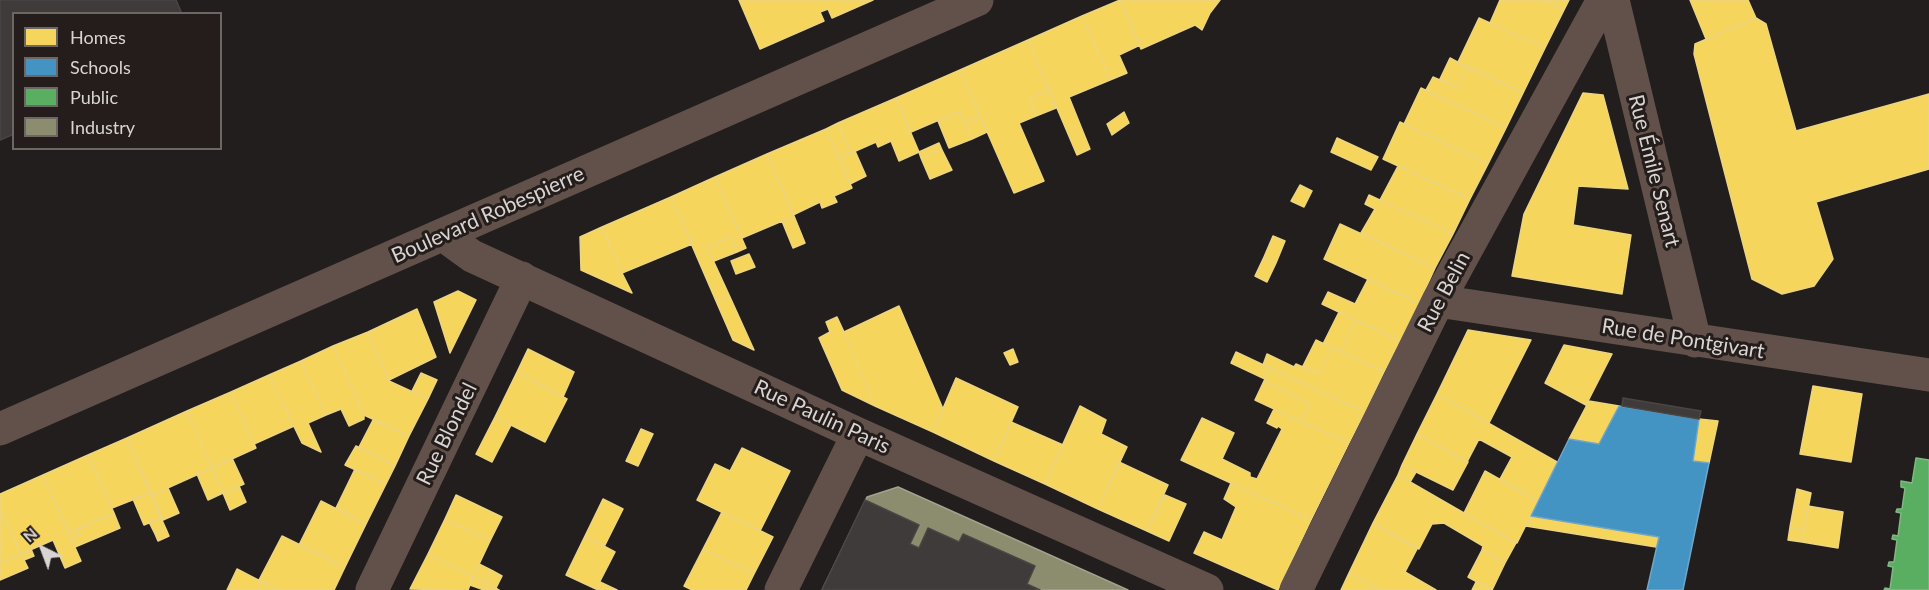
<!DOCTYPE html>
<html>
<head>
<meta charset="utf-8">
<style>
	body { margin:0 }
	#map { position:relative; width:1929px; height:590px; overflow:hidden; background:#221e1d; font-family:Lato,sans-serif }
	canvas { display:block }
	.legend { position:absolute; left:12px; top:12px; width:210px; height:138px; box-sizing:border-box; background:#241d1b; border:2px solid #6c6664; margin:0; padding:8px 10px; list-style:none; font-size:18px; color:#d8d4d2 }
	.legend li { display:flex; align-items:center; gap:12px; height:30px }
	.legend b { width:30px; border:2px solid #6c6664 }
	.north { position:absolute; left:12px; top:518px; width:60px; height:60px; -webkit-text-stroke:4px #241d1b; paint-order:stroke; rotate:318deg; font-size:16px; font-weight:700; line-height:24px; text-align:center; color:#d8d4d2 }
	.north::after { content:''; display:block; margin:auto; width:21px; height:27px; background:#d8d4d2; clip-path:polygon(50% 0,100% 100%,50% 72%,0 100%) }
</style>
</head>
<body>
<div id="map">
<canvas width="1929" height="590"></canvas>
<ul class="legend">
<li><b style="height:16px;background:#f6d55c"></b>Homes</li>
<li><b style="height:16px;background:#4393c3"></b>Schools</li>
<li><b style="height:16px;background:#5aae61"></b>Public</li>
<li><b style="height:16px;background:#8c8c6e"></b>Industry</li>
</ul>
<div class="north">N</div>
</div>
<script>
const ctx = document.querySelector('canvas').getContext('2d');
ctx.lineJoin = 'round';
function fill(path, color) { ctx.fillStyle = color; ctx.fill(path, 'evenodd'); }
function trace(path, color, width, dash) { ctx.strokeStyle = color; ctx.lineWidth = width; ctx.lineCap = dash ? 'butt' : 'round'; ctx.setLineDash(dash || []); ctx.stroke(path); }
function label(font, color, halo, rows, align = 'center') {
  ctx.font = font + ' Lato,sans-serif'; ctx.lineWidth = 6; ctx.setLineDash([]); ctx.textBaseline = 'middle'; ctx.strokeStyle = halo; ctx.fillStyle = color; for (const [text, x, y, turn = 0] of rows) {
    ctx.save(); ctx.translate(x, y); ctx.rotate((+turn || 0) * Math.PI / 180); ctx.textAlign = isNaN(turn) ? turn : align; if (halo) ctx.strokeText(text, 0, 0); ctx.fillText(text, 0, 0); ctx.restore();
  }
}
const homes = new Path2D(`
	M 739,0 L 873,0 L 832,18 L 828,9 L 820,12 L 824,21 L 760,49 Z
	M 1120,0 L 1220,0 L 1210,13 L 1202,30 L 1195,25 L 1141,49 Z
	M 1120,0 L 1140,45 L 1119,55 L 1127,73 L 1110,80 L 1082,16 Z
	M 1500,0 L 1542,0 L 1564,10 L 1545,48 L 1490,23 Z
	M 1542,0 L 1569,0 L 1564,10 Z
	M 1690,0 L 1748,0 L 1756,18 L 1706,39 Z
	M 1082,16 L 1110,80 L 1069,97 L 1090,149 L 1077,155 L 1028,40 Z
	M 1479,18 L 1545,48 L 1523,93 L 1458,62 Z
	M 1756,18 L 1766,24 L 1796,131 L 1929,94 L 1929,169 L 1816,202 L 1833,259 L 1814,286 L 1782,294 L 1752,279 L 1694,54 L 1695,44 Z
	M 1028,40 L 1049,90 L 1029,99 L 1036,116 L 1019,123 L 1044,181 L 1014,193 L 960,70 Z
	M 1450,58 L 1467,67 L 1458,88 L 1440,79 Z
	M 1467,67 L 1523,93 L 1506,128 L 1426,90 L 1433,77 L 1458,88 Z
	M 960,70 L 980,116 L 965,123 L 960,111 L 911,132 L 896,98 Z
	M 1421,88 L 1506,128 L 1488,164 L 1404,124 Z
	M 1049,90 L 1056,108 L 1036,116 L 1029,99 Z
	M 1583,93 L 1603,95 L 1628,189 L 1578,186 L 1573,225 L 1631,235 L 1622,294 L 1512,276 L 1524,214 Z
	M 896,98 L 919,152 L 899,161 L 891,141 L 878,147 L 876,142 L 851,153 L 838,123 Z
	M 960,111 L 972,139 L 949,148 L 938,121 Z
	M 1124,112 L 1129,123 L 1112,135 L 1107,124 Z
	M 980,116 L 987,132 L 972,139 L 965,123 Z
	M 1400,122 L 1488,164 L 1470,199 L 1383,159 Z
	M 838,123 L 851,153 L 839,158 L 826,129 Z
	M 826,129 L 852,188 L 834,196 L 837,202 L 822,208 L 820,202 L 793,215 L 767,154 Z
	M 1337,138 L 1378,157 L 1371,170 L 1331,152 Z
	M 939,143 L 942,150 L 921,158 L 919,152 Z
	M 942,150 L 952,170 L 930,179 L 921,158 Z
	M 855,151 L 866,176 L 850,184 L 839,158 Z
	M 767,154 L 794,216 L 742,238 L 715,177 Z
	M 1398,166 L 1470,199 L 1453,234 L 1380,200 Z
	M 715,177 L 746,248 L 737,252 L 731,237 L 707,247 L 730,297 L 716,301 L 671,197 Z
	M 1300,185 L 1312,191 L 1304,207 L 1291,201 Z
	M 1369,195 L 1453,234 L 1435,268 L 1361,233 L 1375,209 L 1365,204 Z
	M 671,197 L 692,244 L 622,273 L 602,227 Z
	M 794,216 L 805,243 L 793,248 L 782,221 Z
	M 1340,224 L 1435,268 L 1419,303 L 1324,259 Z
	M 602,227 L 622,273 L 632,293 L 581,270 L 580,237 Z
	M 1273,236 L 1285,241 L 1276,263 L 1264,257 Z
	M 731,237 L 737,252 L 714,261 L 707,247 Z
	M 749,254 L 755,267 L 736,274 L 731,261 Z
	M 1264,257 L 1276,263 L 1267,282 L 1255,276 Z
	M 1368,279 L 1419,303 L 1400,341 L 1322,304 L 1328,292 L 1355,304 Z
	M 458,291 L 476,300 L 450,353 L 434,302 Z
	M 730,297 L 754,350 L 733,340 L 716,301 Z
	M 899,306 L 943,409 L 933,432 L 875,406 L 844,332 Z
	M 417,309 L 436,357 L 389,380 L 368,332 Z
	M 1339,312 L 1356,320 L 1341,352 L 1323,344 Z
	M 837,317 L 844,332 L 875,406 L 842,390 L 819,338 L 830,332 L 826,322 Z
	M 1356,320 L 1400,341 L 1384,372 L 1341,352 Z
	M 1468,330 L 1531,340 L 1489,423 L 1437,394 Z
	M 368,332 L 389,381 L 428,399 L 409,436 L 364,415 L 333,346 Z
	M 1316,340 L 1332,348 L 1319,374 L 1303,366 Z
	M 1564,345 L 1612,354 L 1586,405 L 1545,383 Z
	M 333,346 L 364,415 L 364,419 L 349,426 L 341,409 L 326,415 L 301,361 Z
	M 1332,348 L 1384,372 L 1365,412 L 1263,365 L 1267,354 L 1294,367 L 1296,364 L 1319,374 Z
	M 528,349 L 574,372 L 563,397 L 517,372 Z
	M 1013,349 L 1018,362 L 1010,365 L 1004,353 Z
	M 1236,352 L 1270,368 L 1265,379 L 1231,363 Z
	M 301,361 L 326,415 L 308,423 L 321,452 L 302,443 L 269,375 Z
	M 1270,368 L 1365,412 L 1349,443 L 1302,422 L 1310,404 L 1264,381 Z
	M 517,372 L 567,399 L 545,442 L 495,417 Z
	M 421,373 L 437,380 L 428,399 L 412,391 Z
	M 269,375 L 294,426 L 254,444 L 231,392 Z
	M 956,378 L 1018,407 L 994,461 L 933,432 Z
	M 1264,381 L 1310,404 L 1302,422 L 1255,400 Z
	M 1813,386 L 1862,394 L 1851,462 L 1800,454 Z
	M 231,392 L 256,448 L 212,468 L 187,411 Z
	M 1437,394 L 1557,462 L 1538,501 L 1500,479 L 1512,457 L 1479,439 L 1467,462 L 1417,434 Z
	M 1589,401 L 1619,406 L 1599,444 L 1569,439 Z
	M 1080,406 L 1106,420 L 1101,434 L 1127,447 L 1098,509 L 1045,484 Z
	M 1274,409 L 1349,443 L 1311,520 L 1181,460 L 1202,418 L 1234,433 L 1222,459 L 1250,473 L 1250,477 L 1257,479 L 1282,429 L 1278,426 L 1277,428 L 1267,423 Z
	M 187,411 L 212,468 L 152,495 L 127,438 Z
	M 495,417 L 511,425 L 492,462 L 476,454 Z
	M 1699,419 L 1718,421 L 1709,463 L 1693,461 Z
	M 373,420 L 409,436 L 395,466 L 359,447 Z
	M 1011,422 L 1063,445 L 1045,484 L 994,461 Z
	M 641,429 L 653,434 L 638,466 L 626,461 Z
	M 1417,434 L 1468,462 L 1453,490 L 1402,465 Z
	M 127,438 L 150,493 L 112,508 L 88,455 Z
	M 356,446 L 395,466 L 386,484 L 345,465 Z
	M 742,448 L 790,471 L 760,531 L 697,500 L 715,464 L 730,471 Z
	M 88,455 L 114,513 L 69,533 L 43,475 Z
	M 232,458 L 244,484 L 223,493 L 212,468 Z
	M 1119,462 L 1168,485 L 1147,531 L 1098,509 Z
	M 1402,465 L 1416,472 L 1410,482 L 1398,475 Z
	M 212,468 L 223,493 L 208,500 L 197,474 Z
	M 355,469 L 386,484 L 366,524 L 336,508 Z
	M 1485,471 L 1538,501 L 1517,543 L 1464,513 Z
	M 43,475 L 81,561 L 65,568 L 53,540 L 21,554 L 0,508 L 0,494 Z
	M 1398,475 L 1516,543 L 1505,563 L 1482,550 L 1483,546 L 1444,523 L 1432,524 L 1419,549 L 1373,523 Z
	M 1231,483 L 1311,520 L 1278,590 L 1194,553 L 1204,532 L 1222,540 L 1236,507 L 1224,499 Z
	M 239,486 L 246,502 L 230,510 L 223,493 Z
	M 168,488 L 179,513 L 163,520 L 152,495 Z
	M 1797,489 L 1811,493 L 1804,530 L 1790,527 Z
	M 150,493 L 161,518 L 144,525 L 133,499 Z
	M 456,495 L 502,517 L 490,541 L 445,519 Z
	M 1165,495 L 1186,504 L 1169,541 L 1147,531 Z
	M 603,499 L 623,509 L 604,547 L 585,536 Z
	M 321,501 L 366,524 L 345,567 L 299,545 Z
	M 1808,506 L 1843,512 L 1838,548 L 1802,542 Z
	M 0,508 L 21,554 L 0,563 Z
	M 722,512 L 773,537 L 754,574 L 703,549 Z
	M 114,513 L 120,528 L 75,547 L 71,539 L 80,536 L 77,529 Z
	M 1531,516 L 1659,537 L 1656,547 L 1526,526 Z
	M 161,518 L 166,529 L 155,534 L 149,522 Z
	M 445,519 L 490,541 L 473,577 L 428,554 Z
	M 1373,523 L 1417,549 L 1405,572 L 1436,590 L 1381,590 L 1349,573 Z
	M 1790,527 L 1804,530 L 1802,542 L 1788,540 Z
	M 77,529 L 80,536 L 71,539 L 69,533 Z
	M 166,529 L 169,536 L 158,541 L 155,534 Z
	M 282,536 L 345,567 L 334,590 L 279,590 L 259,580 Z
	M 585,536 L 615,552 L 596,589 L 566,575 Z
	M 31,549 L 34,556 L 24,560 L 21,554 Z
	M 703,549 L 754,574 L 746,590 L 692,590 L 684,586 Z
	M 1482,550 L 1505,563 L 1492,590 L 1468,577 Z
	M 21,554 L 28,568 L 0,580 L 0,563 Z
	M 428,554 L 473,577 L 468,590 L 410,589 Z
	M 479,564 L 491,570 L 485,583 L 473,577 Z
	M 237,569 L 262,582 L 258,590 L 227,590 Z
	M 491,570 L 502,576 L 496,588 L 485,583 Z
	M 1349,573 L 1381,590 L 1341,590 Z
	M 473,577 L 486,584 L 484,590 L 470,585 Z
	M 262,582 L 279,590 L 258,590 Z
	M 600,582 L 617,590 L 599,590 L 596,589 Z
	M 1476,582 L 1492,590 L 1472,590 Z
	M 486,584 L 496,588 L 499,590 L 484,590 Z`);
const schools = new Path2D(`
	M 1619,406 L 1699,419 L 1693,461 L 1709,463 L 1683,590 L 1647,590 L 1659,537 L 1531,516 L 1569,439 L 1599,444 Z`);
const public = new Path2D(`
	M 1916,458 L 1929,460 L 1929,590 L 1884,590 L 1885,588 L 1890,589 L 1893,567 L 1888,566 L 1889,562 L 1894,562 L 1897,540 L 1892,539 L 1893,535 L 1898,536 L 1901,513 L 1896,512 L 1897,509 L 1902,509 L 1905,488 L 1901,487 L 1901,481 L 1912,483 Z`);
const industry = new Path2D(`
	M 898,487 L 1128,590 L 822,590 L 867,497 Z`);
const building = new Path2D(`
	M 0,0 L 176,0 L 182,14 L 14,14 L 14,134 L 0,140 Z
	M 1623,398 L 1701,411 L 1699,419 L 1622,406 Z
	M 865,500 L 919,525 L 910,544 L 919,548 L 928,528 L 959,542 L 963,534 L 1035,566 L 1027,584 L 1040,590 L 822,590 Z`);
const minor = new Path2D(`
	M 1613,0 L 1695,341
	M 443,235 L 472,256 L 858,434 L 1207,590
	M 1438,301 L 1929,375
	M 0,429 L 977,0
	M 372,590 L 522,278
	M 781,590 L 858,434
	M 1296,590 L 1438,301 L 1603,0`);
const streetNames = [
	["Rue Émile Senart",1654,171,76],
	["Boulevard Robespierre",488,215,-24],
	["Rue Belin",1444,292,-62],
	["Rue de Pontgivart",1683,339,9],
	["Rue Paulin Paris",822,417,25],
	["Rue Blondel",447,434,-64]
];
fill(homes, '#f6d55c');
trace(homes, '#edd57f', 1.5);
fill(schools, '#4393c3');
trace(schools, '#70a6c8', 1.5);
fill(public, '#5aae61');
trace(public, '#80b983', 1.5);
fill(industry, '#8c8c6e');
trace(industry, '#a3a28c', 1.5);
fill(building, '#3e3b3a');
trace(building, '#494644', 1.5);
trace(minor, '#62514a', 33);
label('21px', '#d8d4d2', '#241d1b', streetNames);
</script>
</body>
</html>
